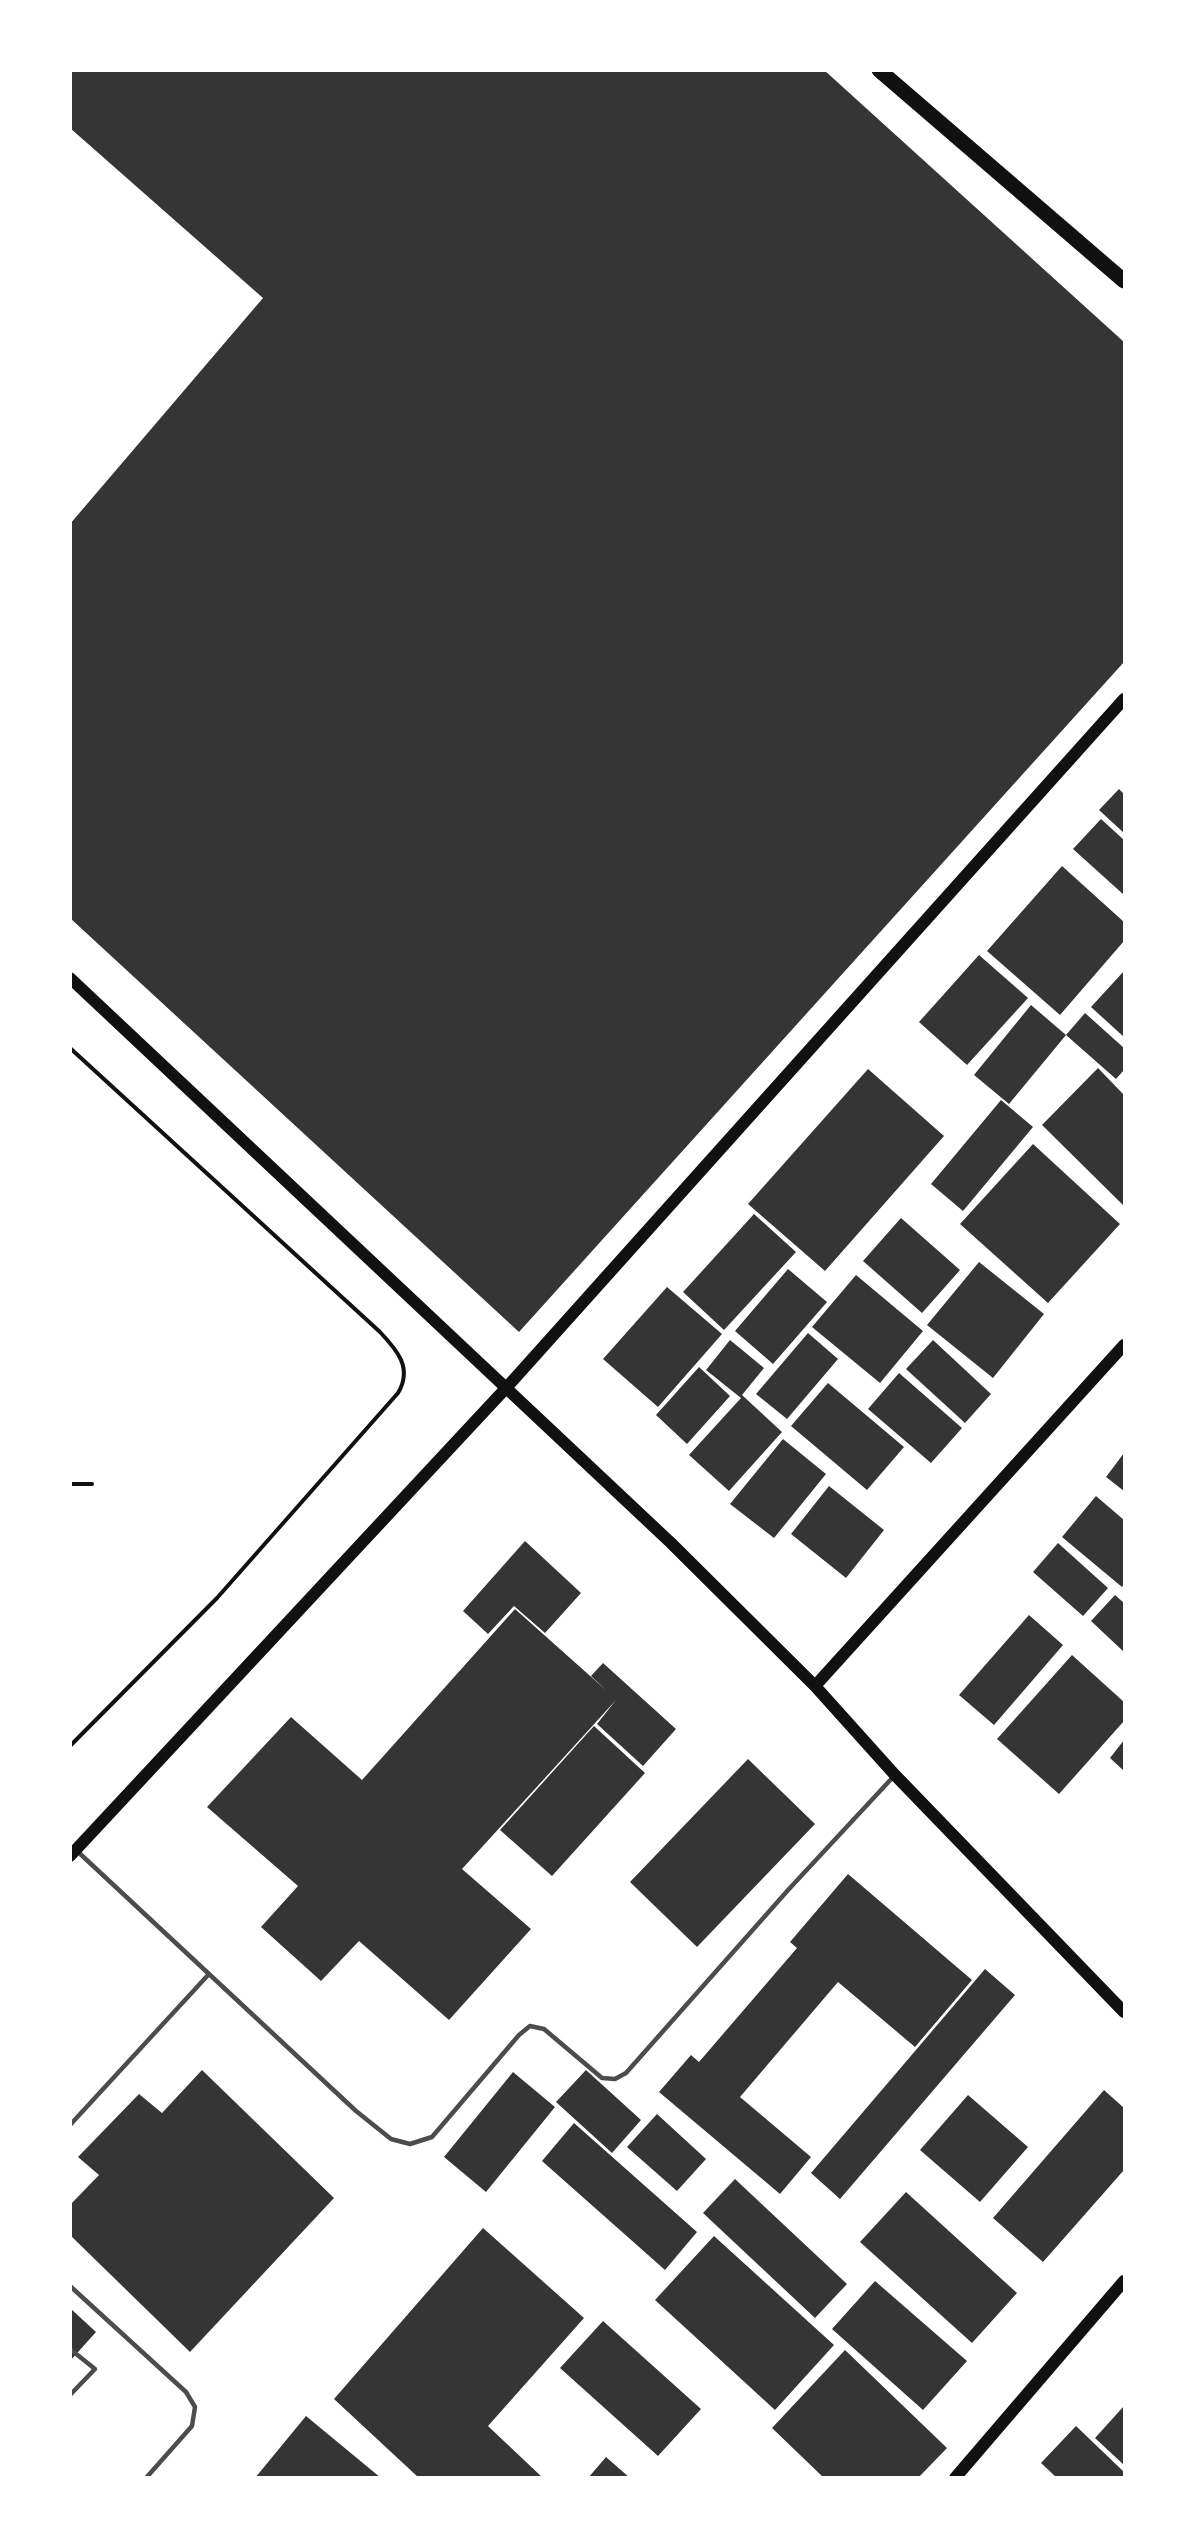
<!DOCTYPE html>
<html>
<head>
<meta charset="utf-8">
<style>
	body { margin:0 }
	#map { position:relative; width:1195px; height:2548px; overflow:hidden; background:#fff; font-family:Cabin,sans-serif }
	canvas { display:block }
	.frame { position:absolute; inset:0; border:72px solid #fff; pointer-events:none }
</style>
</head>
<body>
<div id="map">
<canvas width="1195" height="2548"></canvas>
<div class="frame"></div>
</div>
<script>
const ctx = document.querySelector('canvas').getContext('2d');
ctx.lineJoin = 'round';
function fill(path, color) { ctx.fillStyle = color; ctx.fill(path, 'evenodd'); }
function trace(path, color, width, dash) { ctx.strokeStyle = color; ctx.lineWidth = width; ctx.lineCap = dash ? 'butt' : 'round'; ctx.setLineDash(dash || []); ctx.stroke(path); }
const building = new Path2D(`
	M 70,70 L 824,70 L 1124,342 L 1124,662 L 519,1332 L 70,918 L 70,524 L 263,298 L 70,128 Z
	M 1119,789 L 1124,794 L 1124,833 L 1099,810 Z
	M 1101,819 L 1124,840 L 1124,895 L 1073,849 Z
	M 1062,866 L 1124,922 L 1124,941 L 1060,1015 L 987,951 Z
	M 979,955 L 1028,998 L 967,1065 L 919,1022 Z
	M 1124,971 L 1124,1037 L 1091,1007 Z
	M 1031,1005 L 1066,1035 L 1085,1013 L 1124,1048 L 1124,1070 L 1116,1079 L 1066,1035 L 1009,1104 L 974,1075 Z
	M 1098,1068 L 1124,1095 L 1124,1206 L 1042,1125 Z
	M 868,1069 L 944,1136 L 825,1271 L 748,1204 Z
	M 1001,1100 L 1033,1127 L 963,1211 L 931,1184 Z
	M 1033,1144 L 1120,1224 L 1048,1303 L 960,1224 Z
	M 754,1214 L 796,1252 L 724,1330 L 683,1292 Z
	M 901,1218 L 960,1270 L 922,1313 L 863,1261 Z
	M 979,1262 L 1044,1314 L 993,1378 L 927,1325 Z
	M 788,1269 L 827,1302 L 773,1364 L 735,1331 Z
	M 856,1275 L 923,1331 L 880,1383 L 812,1327 Z
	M 667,1287 L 722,1334 L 658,1407 L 603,1359 Z
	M 808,1333 L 838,1359 L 787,1419 L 756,1394 Z
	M 730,1340 L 764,1368 L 742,1395 L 782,1432 L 729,1491 L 689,1455 L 741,1398 L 706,1370 Z
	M 933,1340 L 991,1394 L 965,1423 L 906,1369 Z
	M 699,1367 L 730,1396 L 687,1444 L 656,1415 Z
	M 899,1373 L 962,1428 L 931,1463 L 868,1409 Z
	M 828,1383 L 904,1447 L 867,1490 L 791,1426 Z
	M 783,1439 L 826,1474 L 774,1538 L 730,1504 Z
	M 1124,1453 L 1124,1491 L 1106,1477 Z
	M 829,1486 L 884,1530 L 846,1578 L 791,1534 Z
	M 1096,1496 L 1124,1520 L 1124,1584 L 1122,1587 L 1062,1537 Z
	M 525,1541 L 581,1593 L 545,1633 L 514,1606 L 488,1634 L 463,1611 Z
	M 1058,1543 L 1108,1588 L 1083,1616 L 1033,1572 Z
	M 1115,1595 L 1124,1603 L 1124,1652 L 1091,1621 Z
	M 515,1609 L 607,1691 L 591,1676 L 603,1663 L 676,1729 L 643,1766 L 597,1724 L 616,1700 L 462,1869 L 531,1929 L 449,2020 L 359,1941 L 321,1981 L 261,1927 L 298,1886 L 207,1807 L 291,1717 L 362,1780 Z
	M 1029,1615 L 1063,1645 L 994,1725 L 959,1695 Z
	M 1072,1655 L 1124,1702 L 1124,1721 L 1059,1794 L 997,1739 Z
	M 594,1726 L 645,1773 L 552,1876 L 500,1830 Z
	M 1124,1740 L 1124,1771 L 1110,1758 Z
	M 748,1759 L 815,1824 L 697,1947 L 630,1882 Z
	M 848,1874 L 972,1980 L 915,2047 L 838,1982 L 740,2097 L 811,2157 L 780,2194 L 659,2092 L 691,2055 L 699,2062 L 797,1948 L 790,1942 Z
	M 985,1969 L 1015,1995 L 840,2199 L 811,2173 Z
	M 202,2070 L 334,2198 L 190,2352 L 70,2235 L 70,2205 L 99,2175 L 78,2157 L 139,2094 L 162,2113 Z
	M 586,2070 L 641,2120 L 612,2153 L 556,2102 Z
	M 513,2072 L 555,2107 L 486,2192 L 444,2157 Z
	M 1104,2090 L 1124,2108 L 1124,2170 L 1043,2262 L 993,2218 Z
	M 968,2095 L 1028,2147 L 980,2202 L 920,2150 Z
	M 657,2114 L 706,2159 L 677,2191 L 627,2147 Z
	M 574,2123 L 697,2232 L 665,2270 L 542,2161 Z
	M 735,2179 L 847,2284 L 815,2318 L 703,2213 Z
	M 906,2192 L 1017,2293 L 972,2343 L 860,2242 Z
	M 483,2228 L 584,2318 L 488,2426 L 543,2478 L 419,2478 L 334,2399 Z
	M 714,2236 L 834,2345 L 775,2410 L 655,2300 Z
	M 875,2281 L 967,2361 L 923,2410 L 832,2329 Z
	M 70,2308 L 96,2332 L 70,2361 Z
	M 603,2321 L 701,2409 L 658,2456 L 560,2368 Z
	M 845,2350 L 947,2448 L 918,2478 L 824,2478 L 772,2428 Z
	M 1124,2406 L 1124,2465 L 1095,2438 Z
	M 306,2416 L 381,2478 L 255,2478 Z
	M 1076,2426 L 1124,2472 L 1124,2478 L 1057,2478 L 1041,2463 Z
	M 606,2457 L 630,2478 L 588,2478 Z`);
const path = new Path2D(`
	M 70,1048 L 380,1332 C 397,1350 413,1368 398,1393 L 217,1598 L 70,1746
	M 70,1484 L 92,1484`);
const service = new Path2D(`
	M 76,1850 L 356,2111 L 391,2139 L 410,2144 L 432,2137 L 519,2035 L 530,2026 L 544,2029 L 602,2078 L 615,2079 L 626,2073 L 789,1889 L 894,1776
	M 70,2125 L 209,1974
	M 70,2286 L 186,2392 L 195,2407 L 192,2426 L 146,2478
	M 70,2349 L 95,2369 L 70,2395`);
const secondary = new Path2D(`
	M 70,978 L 671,1543 L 815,1686 L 895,1775 L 1124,2012
	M 815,1686 L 1124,1345
	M 70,1856 L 507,1387 L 1124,699
	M 955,2478 L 1124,2281`);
const primary = new Path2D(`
	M 879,70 L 1124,281`);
fill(building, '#353535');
trace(path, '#111', 4);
trace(service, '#4c4c4c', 4.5);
trace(secondary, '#111', 12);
trace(primary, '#111', 15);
</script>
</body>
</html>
